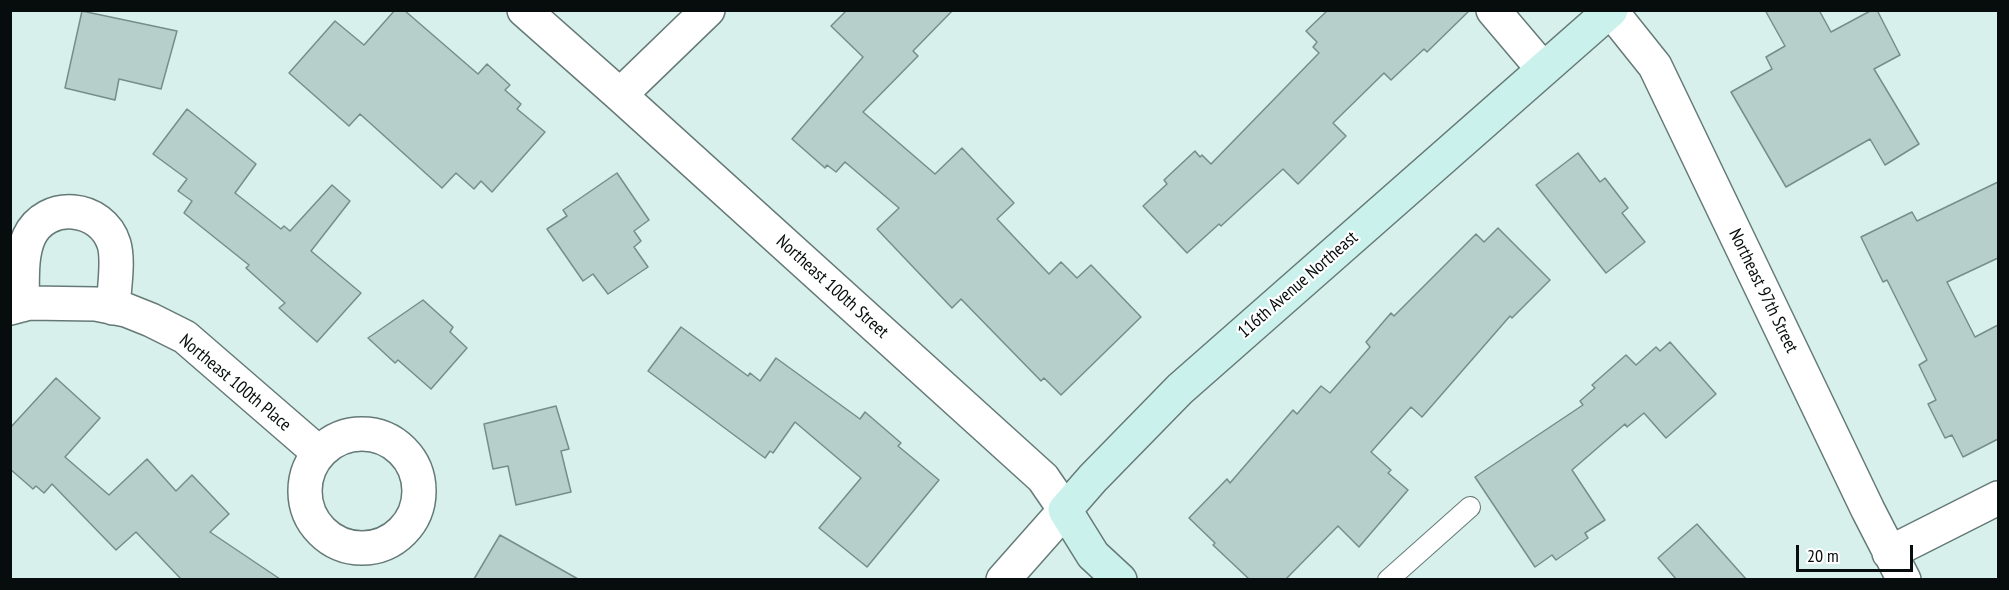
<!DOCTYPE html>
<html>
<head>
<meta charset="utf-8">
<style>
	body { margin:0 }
	#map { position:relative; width:2009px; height:590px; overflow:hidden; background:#d8f0ec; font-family:"PT Sans Narrow",sans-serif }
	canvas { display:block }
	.frame { position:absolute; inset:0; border:12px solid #060d0c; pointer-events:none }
	.scale { position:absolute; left:1796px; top:545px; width:117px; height:27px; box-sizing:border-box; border:3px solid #060d0c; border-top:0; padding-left:8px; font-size:18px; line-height:21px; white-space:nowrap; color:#060d0c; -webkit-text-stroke:4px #fff; paint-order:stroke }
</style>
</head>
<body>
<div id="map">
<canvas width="2009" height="590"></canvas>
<div class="frame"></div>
<div class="scale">20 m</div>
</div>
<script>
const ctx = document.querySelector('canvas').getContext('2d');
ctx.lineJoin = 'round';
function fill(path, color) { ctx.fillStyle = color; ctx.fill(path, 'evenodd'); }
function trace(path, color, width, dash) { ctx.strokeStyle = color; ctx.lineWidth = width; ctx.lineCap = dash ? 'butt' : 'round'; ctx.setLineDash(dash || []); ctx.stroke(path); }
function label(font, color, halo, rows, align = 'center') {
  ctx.font = font + ' "PT Sans Narrow",sans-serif'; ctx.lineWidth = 4.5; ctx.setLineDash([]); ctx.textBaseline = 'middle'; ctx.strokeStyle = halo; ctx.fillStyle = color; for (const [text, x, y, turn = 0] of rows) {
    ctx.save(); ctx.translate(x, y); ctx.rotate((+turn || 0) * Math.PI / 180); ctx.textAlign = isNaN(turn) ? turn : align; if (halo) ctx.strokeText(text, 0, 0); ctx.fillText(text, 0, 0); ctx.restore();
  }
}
const building = new Path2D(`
	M 395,10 L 404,10 L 478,74 L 487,64 L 510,85 L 505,90 L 521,104 L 517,109 L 545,132 L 492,192 L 481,181 L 474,189 L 456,173 L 442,188 L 360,114 L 349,126 L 289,73 L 335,21 L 364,45 Z
	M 847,10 L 953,10 L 913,51 L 918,56 L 863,112 L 935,174 L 962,148 L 1014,203 L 997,219 L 1049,274 L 1061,262 L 1077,278 L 1091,265 L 1141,317 L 1061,395 L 1044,378 L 1041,381 L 961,299 L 952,308 L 877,229 L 899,208 L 845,162 L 836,172 L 827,165 L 825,168 L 792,139 L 863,57 L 831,26 Z
	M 1328,10 L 1470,10 L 1427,52 L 1424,49 L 1391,80 L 1384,73 L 1333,123 L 1346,136 L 1298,184 L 1283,169 L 1221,226 L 1219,224 L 1187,253 L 1143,206 L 1167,184 L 1164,180 L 1195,151 L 1200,157 L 1202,155 L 1211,164 L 1319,53 L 1313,47 L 1317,42 L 1306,31 Z
	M 1765,10 L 1819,10 L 1831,32 L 1872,10 L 1877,10 L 1900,55 L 1874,69 L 1919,144 L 1885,165 L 1870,139 L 1786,187 L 1731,92 L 1772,69 L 1766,57 L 1785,46 Z
	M 82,11 L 177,31 L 161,89 L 119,79 L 115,100 L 65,88 Z
	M 187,109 L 256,164 L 235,193 L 281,229 L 284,226 L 290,231 L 332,185 L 350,201 L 311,251 L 361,293 L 317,342 L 279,308 L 285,303 L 246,268 L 249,265 L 184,213 L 192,201 L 178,191 L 187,179 L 153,154 Z
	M 1578,153 L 1600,182 L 1605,178 L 1628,208 L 1622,213 L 1645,242 L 1606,273 L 1536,185 Z
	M 617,173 L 649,220 L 634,231 L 641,241 L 634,247 L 648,267 L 608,294 L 593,274 L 583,281 L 547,229 L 567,216 L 563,210 Z
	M 1998,182 L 1998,258 L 1947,282 L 1975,337 L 1998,325 L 1998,439 L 1963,457 L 1952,435 L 1945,438 L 1928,404 L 1936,400 L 1919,365 L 1927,360 L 1887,280 L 1883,282 L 1861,237 L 1912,212 L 1917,221 Z
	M 1498,228 L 1550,280 L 1512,318 L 1510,316 L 1422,417 L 1411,407 L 1371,452 L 1391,470 L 1388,473 L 1408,490 L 1359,547 L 1338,526 L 1286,579 L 1249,579 L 1213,545 L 1215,543 L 1189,518 L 1227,479 L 1230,483 L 1293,410 L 1297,414 L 1321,386 L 1330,393 L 1370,347 L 1366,342 L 1391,313 L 1394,316 L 1476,234 L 1484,242 Z
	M 423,300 L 453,327 L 450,332 L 467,348 L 431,389 L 398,360 L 395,363 L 368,338 Z
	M 681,327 L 748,376 L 750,373 L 760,381 L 776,358 L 860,419 L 865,412 L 901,443 L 898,446 L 939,480 L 867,567 L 819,528 L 861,478 L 795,422 L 773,453 L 770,451 L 765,458 L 648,371 Z
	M 1670,342 L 1716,394 L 1666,438 L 1644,413 L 1627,427 L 1625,424 L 1572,470 L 1605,520 L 1585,533 L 1588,538 L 1556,560 L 1552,555 L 1535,567 L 1475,477 L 1583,405 L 1580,401 L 1595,388 L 1592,385 L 1626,355 L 1636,365 L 1656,347 L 1660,351 Z
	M 56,378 L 100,418 L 65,457 L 109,495 L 147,459 L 176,491 L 192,475 L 229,514 L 210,532 L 280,579 L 181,579 L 136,532 L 116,550 L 52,484 L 44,493 L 36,486 L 33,489 L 10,469 L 10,428 Z
	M 556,406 L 569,449 L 561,451 L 571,492 L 516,505 L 508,466 L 493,469 L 484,424 Z
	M 1697,524 L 1746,579 L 1676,579 L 1658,558 Z
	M 500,535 L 578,579 L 474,579 Z`);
const lane = new Path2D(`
	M 1388,580 L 1470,507`);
const street = new Path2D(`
	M 524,10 L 620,95 L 1043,478 L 1065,510 L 1003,580
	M 1493,10 L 1543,69
	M 1611,11 L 1655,66 L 1868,510 L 1904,580
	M 620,95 L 708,10
	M 22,305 C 23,284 20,257 29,237 C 46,200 102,205 114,244 C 119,261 114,289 113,308
	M 10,308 L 29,303 L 96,304 L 126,310 L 151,320 L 185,337 L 319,453
	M305 491a57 57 0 1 1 114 0a57 57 0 1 1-114 0Z
	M 1889,553 L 1998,498`);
const secondary = new Path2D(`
	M 1120,580 L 1093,555 L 1065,510 L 1093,478 L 1180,389 L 1611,10`);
const streetNames = [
	["116th Avenue Northeast",1298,285,-41],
	["Northeast 100th Street",832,287,42],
	["Northeast 97th Street",1763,291,64],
	["Northeast 100th Place",235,383,40]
];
fill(building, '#b7cfcb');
trace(building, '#778d89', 1.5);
trace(lane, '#657a77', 22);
trace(street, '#657a77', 36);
trace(secondary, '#657a77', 36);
trace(lane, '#fff', 20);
trace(street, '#fff', 33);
trace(secondary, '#cbf1ed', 33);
label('18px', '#060d0c', '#fff', streetNames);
</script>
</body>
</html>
